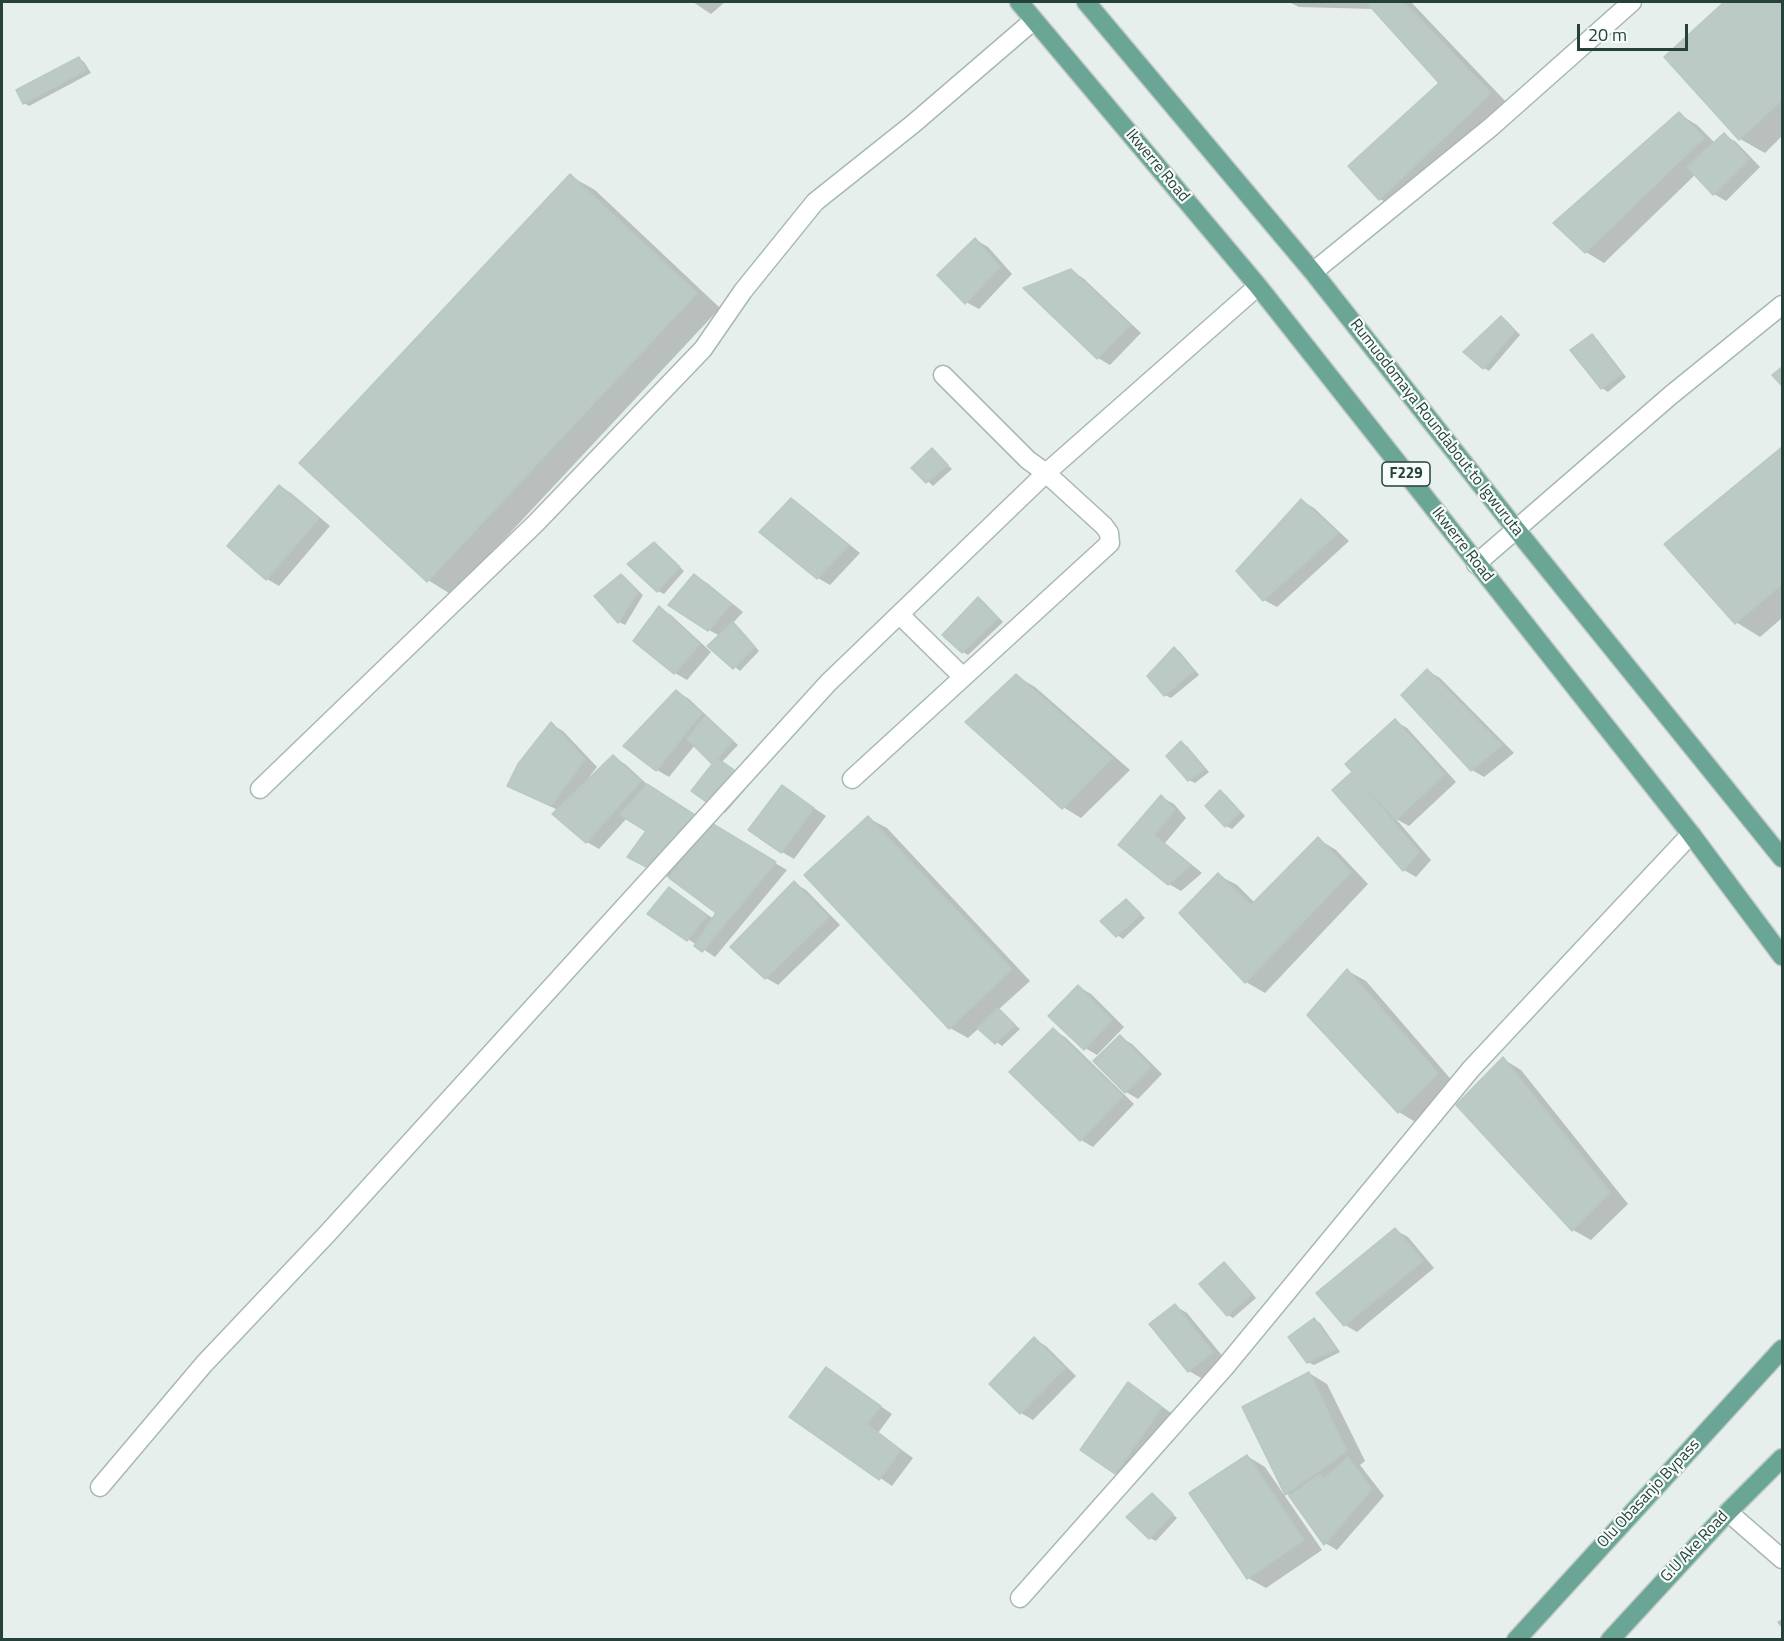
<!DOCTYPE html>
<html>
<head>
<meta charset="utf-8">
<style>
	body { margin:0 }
	#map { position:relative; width:1784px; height:1641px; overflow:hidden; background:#e6efeb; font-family:"Titillium Web",sans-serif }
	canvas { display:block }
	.frame { position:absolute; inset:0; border:3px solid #24423a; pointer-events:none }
	.scale { position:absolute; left:1577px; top:24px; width:111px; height:27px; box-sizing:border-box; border:3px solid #24423a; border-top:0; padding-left:8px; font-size:18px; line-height:21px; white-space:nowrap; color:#24423a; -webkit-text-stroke:4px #f7fbf9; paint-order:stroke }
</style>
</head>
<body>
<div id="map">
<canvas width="1784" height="1641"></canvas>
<div class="frame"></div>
<div class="scale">20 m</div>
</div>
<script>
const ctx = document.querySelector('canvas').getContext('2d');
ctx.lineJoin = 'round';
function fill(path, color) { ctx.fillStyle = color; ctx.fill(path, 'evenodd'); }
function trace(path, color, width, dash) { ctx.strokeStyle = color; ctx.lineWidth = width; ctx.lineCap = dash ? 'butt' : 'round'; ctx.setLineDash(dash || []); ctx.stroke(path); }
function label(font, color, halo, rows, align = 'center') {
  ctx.font = font + ' "Titillium Web",sans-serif'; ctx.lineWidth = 4.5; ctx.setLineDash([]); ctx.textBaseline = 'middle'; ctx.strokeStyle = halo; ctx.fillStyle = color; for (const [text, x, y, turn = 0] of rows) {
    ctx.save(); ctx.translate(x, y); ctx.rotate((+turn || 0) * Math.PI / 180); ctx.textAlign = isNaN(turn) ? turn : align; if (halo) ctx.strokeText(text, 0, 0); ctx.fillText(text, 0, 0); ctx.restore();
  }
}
const shadow = new Path2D(`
	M 693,2 L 725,2 L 711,14 Z
	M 1289,2 L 1411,2 L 1508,104 L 1399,209 L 1380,199 L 1441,83 L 1375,9 L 1299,7 Z
	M 1726,2 L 1782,2 L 1782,136 L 1765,153 L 1740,139 L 1666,57 Z
	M 79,59 L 84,62 L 91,73 L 29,106 L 24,103 Z
	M 1679,114 L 1697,125 L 1715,143 L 1724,135 L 1736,142 L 1760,167 L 1726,201 L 1714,194 L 1696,174 L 1604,263 L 1586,252 L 1555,223 Z
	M 570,176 L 595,190 L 720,308 L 452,595 L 428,580 Z
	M 976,240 L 988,247 L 1012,274 L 979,309 L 966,302 Z
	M 1071,271 L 1083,278 L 1141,333 L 1110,365 L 1098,358 Z
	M 1502,318 L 1507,321 L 1520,335 L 1489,371 L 1484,368 Z
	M 1592,336 L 1597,339 L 1626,377 L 1608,392 L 1602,388 Z
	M 1782,449 L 1782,618 L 1760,637 L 1736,622 L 1666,545 Z
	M 932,450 L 952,469 L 933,486 L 914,468 Z
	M 279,486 L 291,493 L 330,526 L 279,586 L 267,579 Z
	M 791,500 L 803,507 L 860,553 L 830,585 L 818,578 L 761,531 Z
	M 1302,501 L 1314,508 L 1349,541 L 1277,607 L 1264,600 L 1238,571 Z
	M 654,543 L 684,571 L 664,594 L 658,591 Z
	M 622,576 L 643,595 L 625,625 L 619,622 L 596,596 Z
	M 695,576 L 707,583 L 743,612 L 732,624 L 739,628 L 759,651 L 740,671 L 709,646 L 720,636 L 709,630 Z
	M 979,598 L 984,602 L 1003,622 L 968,655 L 963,652 Z
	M 659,608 L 671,615 L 711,652 L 687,680 L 675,673 Z
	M 1175,649 L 1180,652 L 1199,675 L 1171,698 L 1165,695 L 1149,676 Z
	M 1428,671 L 1440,678 L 1514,753 L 1484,777 L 1472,770 Z
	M 1016,676 L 1035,687 L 1130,770 L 1081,818 L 1063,807 Z
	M 676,691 L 689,699 L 738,745 L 722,762 L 751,783 L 725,813 L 720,809 L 714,764 L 695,745 L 669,777 L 657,770 Z
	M 1395,721 L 1407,728 L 1456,782 L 1409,826 L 1396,819 L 1431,860 L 1416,877 L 1404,870 L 1334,790 L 1354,772 Z
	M 551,724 L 563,731 L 597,767 L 589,777 L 591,778 L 613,757 L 625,764 L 650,787 L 708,824 L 787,870 L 715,957 L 688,939 L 669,889 L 714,919 L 718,912 L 676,881 L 641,864 L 648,830 L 627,818 L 599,849 L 587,842 L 554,814 L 558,810 L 521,792 Z
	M 1181,743 L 1187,746 L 1209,772 L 1195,783 L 1189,780 Z
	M 782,787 L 826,816 L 794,859 L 782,852 Z
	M 1221,792 L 1226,795 L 1245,816 L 1232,829 L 1226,826 Z
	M 1161,797 L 1174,804 L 1186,818 L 1165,843 L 1202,873 L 1181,891 L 1169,884 L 1120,845 Z
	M 868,818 L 887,828 L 1030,981 L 998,1010 L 1020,1029 L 1002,1046 L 979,1028 L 968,1038 L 950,1028 Z
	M 1318,839 L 1336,850 L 1368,884 L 1265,993 L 1246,982 L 1181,913 L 1218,875 L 1237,885 L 1255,903 Z
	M 794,883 L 806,890 L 840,925 L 778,985 L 766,978 Z
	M 1127,900 L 1145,918 L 1123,939 L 1117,935 Z
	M 1348,971 L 1366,981 L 1455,1084 L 1417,1123 L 1399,1112 Z
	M 1079,987 L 1091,994 L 1124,1027 L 1097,1055 L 1085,1048 Z
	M 1053,1030 L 1065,1037 L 1134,1104 L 1093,1147 L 1081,1140 Z
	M 1120,1037 L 1132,1044 L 1162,1074 L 1138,1099 L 1126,1092 L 1095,1061 Z
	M 1503,1059 L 1521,1070 L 1628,1204 L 1591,1240 L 1573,1230 Z
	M 1395,1230 L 1408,1237 L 1434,1268 L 1357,1332 L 1345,1325 Z
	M 1224,1264 L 1229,1267 L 1256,1298 L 1233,1318 L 1228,1315 Z
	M 1175,1306 L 1187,1313 L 1225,1359 L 1201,1378 L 1189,1371 Z
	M 1314,1320 L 1320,1323 L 1340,1352 L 1314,1365 L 1308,1362 Z
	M 1034,1339 L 1046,1346 L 1076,1376 L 1033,1420 L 1021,1413 Z
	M 826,1369 L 892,1414 L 878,1433 L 913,1458 L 892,1486 L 792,1416 Z
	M 1309,1373 L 1327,1384 L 1365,1461 L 1360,1465 L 1384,1496 L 1337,1550 L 1325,1543 L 1292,1497 L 1286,1494 Z
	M 1140,1391 L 1174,1415 L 1128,1480 L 1116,1473 Z
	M 1247,1456 L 1265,1467 L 1322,1550 L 1266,1588 L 1248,1578 Z
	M 1152,1495 L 1177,1518 L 1156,1541 L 1150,1538 Z
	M 1782,1619 L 1782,1628 L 1777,1622 Z`);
const building = new Path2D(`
	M 1366,2 L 1404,2 L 1491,93 L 1379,200 L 1348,166 L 1439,83 Z
	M 1724,2 L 1782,2 L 1782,100 L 1739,140 L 1664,57 Z
	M 79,57 L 86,70 L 23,104 L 16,90 Z
	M 1679,112 L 1704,138 L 1585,253 L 1553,223 Z
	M 1724,133 L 1749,159 L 1713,195 L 1687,167 Z
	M 570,174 L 697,293 L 427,582 L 299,463 Z
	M 975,238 L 1000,267 L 965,304 L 937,275 Z
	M 1071,269 L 1130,325 L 1097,359 L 1023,288 Z
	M 1501,316 L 1515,331 L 1483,369 L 1463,352 Z
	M 1592,334 L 1622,374 L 1601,389 L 1570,350 Z
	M 1782,367 L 1782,386 L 1772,375 Z
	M 1782,447 L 1782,584 L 1735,624 L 1664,544 Z
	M 932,448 L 948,465 L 926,483 L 911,468 Z
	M 279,485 L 319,518 L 266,580 L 227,546 Z
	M 791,498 L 849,545 L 817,579 L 759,532 Z
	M 1301,499 L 1338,533 L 1263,601 L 1236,571 Z
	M 654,542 L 680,567 L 657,592 L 627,564 Z
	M 621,574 L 638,591 L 618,623 L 594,596 Z
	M 694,574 L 731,604 L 708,631 L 668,605 Z
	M 978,597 L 998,618 L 962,653 L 942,635 Z
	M 659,606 L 700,644 L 674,674 L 633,641 Z
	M 733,622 L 755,647 L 733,669 L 707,646 Z
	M 1174,647 L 1194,671 L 1164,696 L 1147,676 Z
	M 1427,669 L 1502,745 L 1471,771 L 1401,695 Z
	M 1016,674 L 1112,758 L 1062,809 L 965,722 Z
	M 676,690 L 702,713 L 656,771 L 623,746 Z
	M 705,716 L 733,741 L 712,764 L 687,739 Z
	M 1395,719 L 1445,774 L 1396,820 L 1345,764 Z
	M 551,722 L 585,759 L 551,806 L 507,786 L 518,764 Z
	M 1181,741 L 1205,769 L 1188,781 L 1166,756 Z
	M 613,755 L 641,781 L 586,843 L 552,814 Z
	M 717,758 L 747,779 L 719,811 L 691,791 Z
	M 1352,772 L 1419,852 L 1403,871 L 1332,790 Z
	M 647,784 L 701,819 L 664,876 L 627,857 L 646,831 L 620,815 Z
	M 782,785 L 814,808 L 781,853 L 748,830 Z
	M 1220,790 L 1240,812 L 1225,827 L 1205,806 Z
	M 1161,795 L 1175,810 L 1154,835 L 1191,865 L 1168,885 L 1118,845 Z
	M 868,816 L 1012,969 L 949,1029 L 804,875 Z
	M 708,821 L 776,862 L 702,952 L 694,946 L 716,913 L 669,878 Z
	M 1318,837 L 1351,872 L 1245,983 L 1179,913 L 1218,873 L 1251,905 Z
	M 794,881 L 829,917 L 765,979 L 730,947 Z
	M 669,887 L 707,915 L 687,941 L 647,914 Z
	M 1126,899 L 1141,914 L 1116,937 L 1100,921 Z
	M 1347,969 L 1438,1073 L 1398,1113 L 1307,1015 Z
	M 1078,985 L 1112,1020 L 1084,1050 L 1048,1016 Z
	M 998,1008 L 1015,1025 L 995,1044 L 977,1028 Z
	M 1053,1028 L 1123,1096 L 1080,1141 L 1009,1072 Z
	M 1120,1035 L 1151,1067 L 1125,1093 L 1093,1061 Z
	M 1503,1057 L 1610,1192 L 1572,1231 L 1456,1105 Z
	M 1395,1228 L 1423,1261 L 1344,1326 L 1316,1293 Z
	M 1224,1262 L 1252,1294 L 1227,1316 L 1199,1284 Z
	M 1175,1304 L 1213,1352 L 1188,1372 L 1149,1324 Z
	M 1314,1318 L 1336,1349 L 1307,1363 L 1288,1337 Z
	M 1034,1337 L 1065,1368 L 1020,1414 L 989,1384 Z
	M 826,1367 L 881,1406 L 867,1424 L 901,1450 L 879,1480 L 789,1417 Z
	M 1309,1372 L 1347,1451 L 1285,1495 L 1242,1407 Z
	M 1128,1382 L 1162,1407 L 1115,1474 L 1080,1450 Z
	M 1247,1455 L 1304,1540 L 1247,1579 L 1189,1493 Z
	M 1348,1457 L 1372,1489 L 1324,1545 L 1289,1496 L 1319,1474 L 1324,1479 Z
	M 1152,1493 L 1173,1514 L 1149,1539 L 1126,1517 Z`);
const minor = new Path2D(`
	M 1313,272 L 1491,127 L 1632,2
	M 1476,564 L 1671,395 L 1782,305
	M 900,615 L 963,677
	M 852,779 L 1110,543 L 1109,533 L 1104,526 L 1046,473 L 1028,460 L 943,375
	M 260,789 L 536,523 L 703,349 L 743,291 L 815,202 L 913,124 L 1034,20
	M 100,1487 L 204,1364 L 327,1234 L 828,683 L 1046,473 L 1258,286
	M 1728,1512 L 1782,1559
	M 1020,1598 L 1225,1367 L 1471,1069 L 1691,834`);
const major = new Path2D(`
	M 1019,2 L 1258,286 L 1691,834 L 1782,956
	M 1086,2 L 1313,272 L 1515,528 L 1782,858
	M 1516,1640 L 1782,1349
	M 1610,1640 L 1728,1512 L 1782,1458`);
const shields = [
	[1406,474,48]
];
const shieldNames = [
	["F229",1406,474]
];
const streetNames = [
	["Ikwerre Road",1157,166,50],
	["Rumuodomaya Roundabout to Igwuruta",1436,428,52],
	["Ikwerre Road",1462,545,52],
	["Olu Obasanjo Bypass",1649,1494,-47],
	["G.U Ake Road",1695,1547,-47]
];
fill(shadow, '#0003');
fill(building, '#bbcac4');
trace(building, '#b8c9c2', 1.5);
trace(minor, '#a8b8b2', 21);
trace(major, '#c2cac8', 21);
trace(minor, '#fff', 18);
trace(major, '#6aa596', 18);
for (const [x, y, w] of shields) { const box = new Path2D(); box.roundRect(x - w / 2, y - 12, w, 24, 4.5); ctx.fillStyle = '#f7fbf9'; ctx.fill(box); trace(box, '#24423a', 1.5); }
label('bold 15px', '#24423a', null, shieldNames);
label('16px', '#24423a', '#f7fbf9', streetNames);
</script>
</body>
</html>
